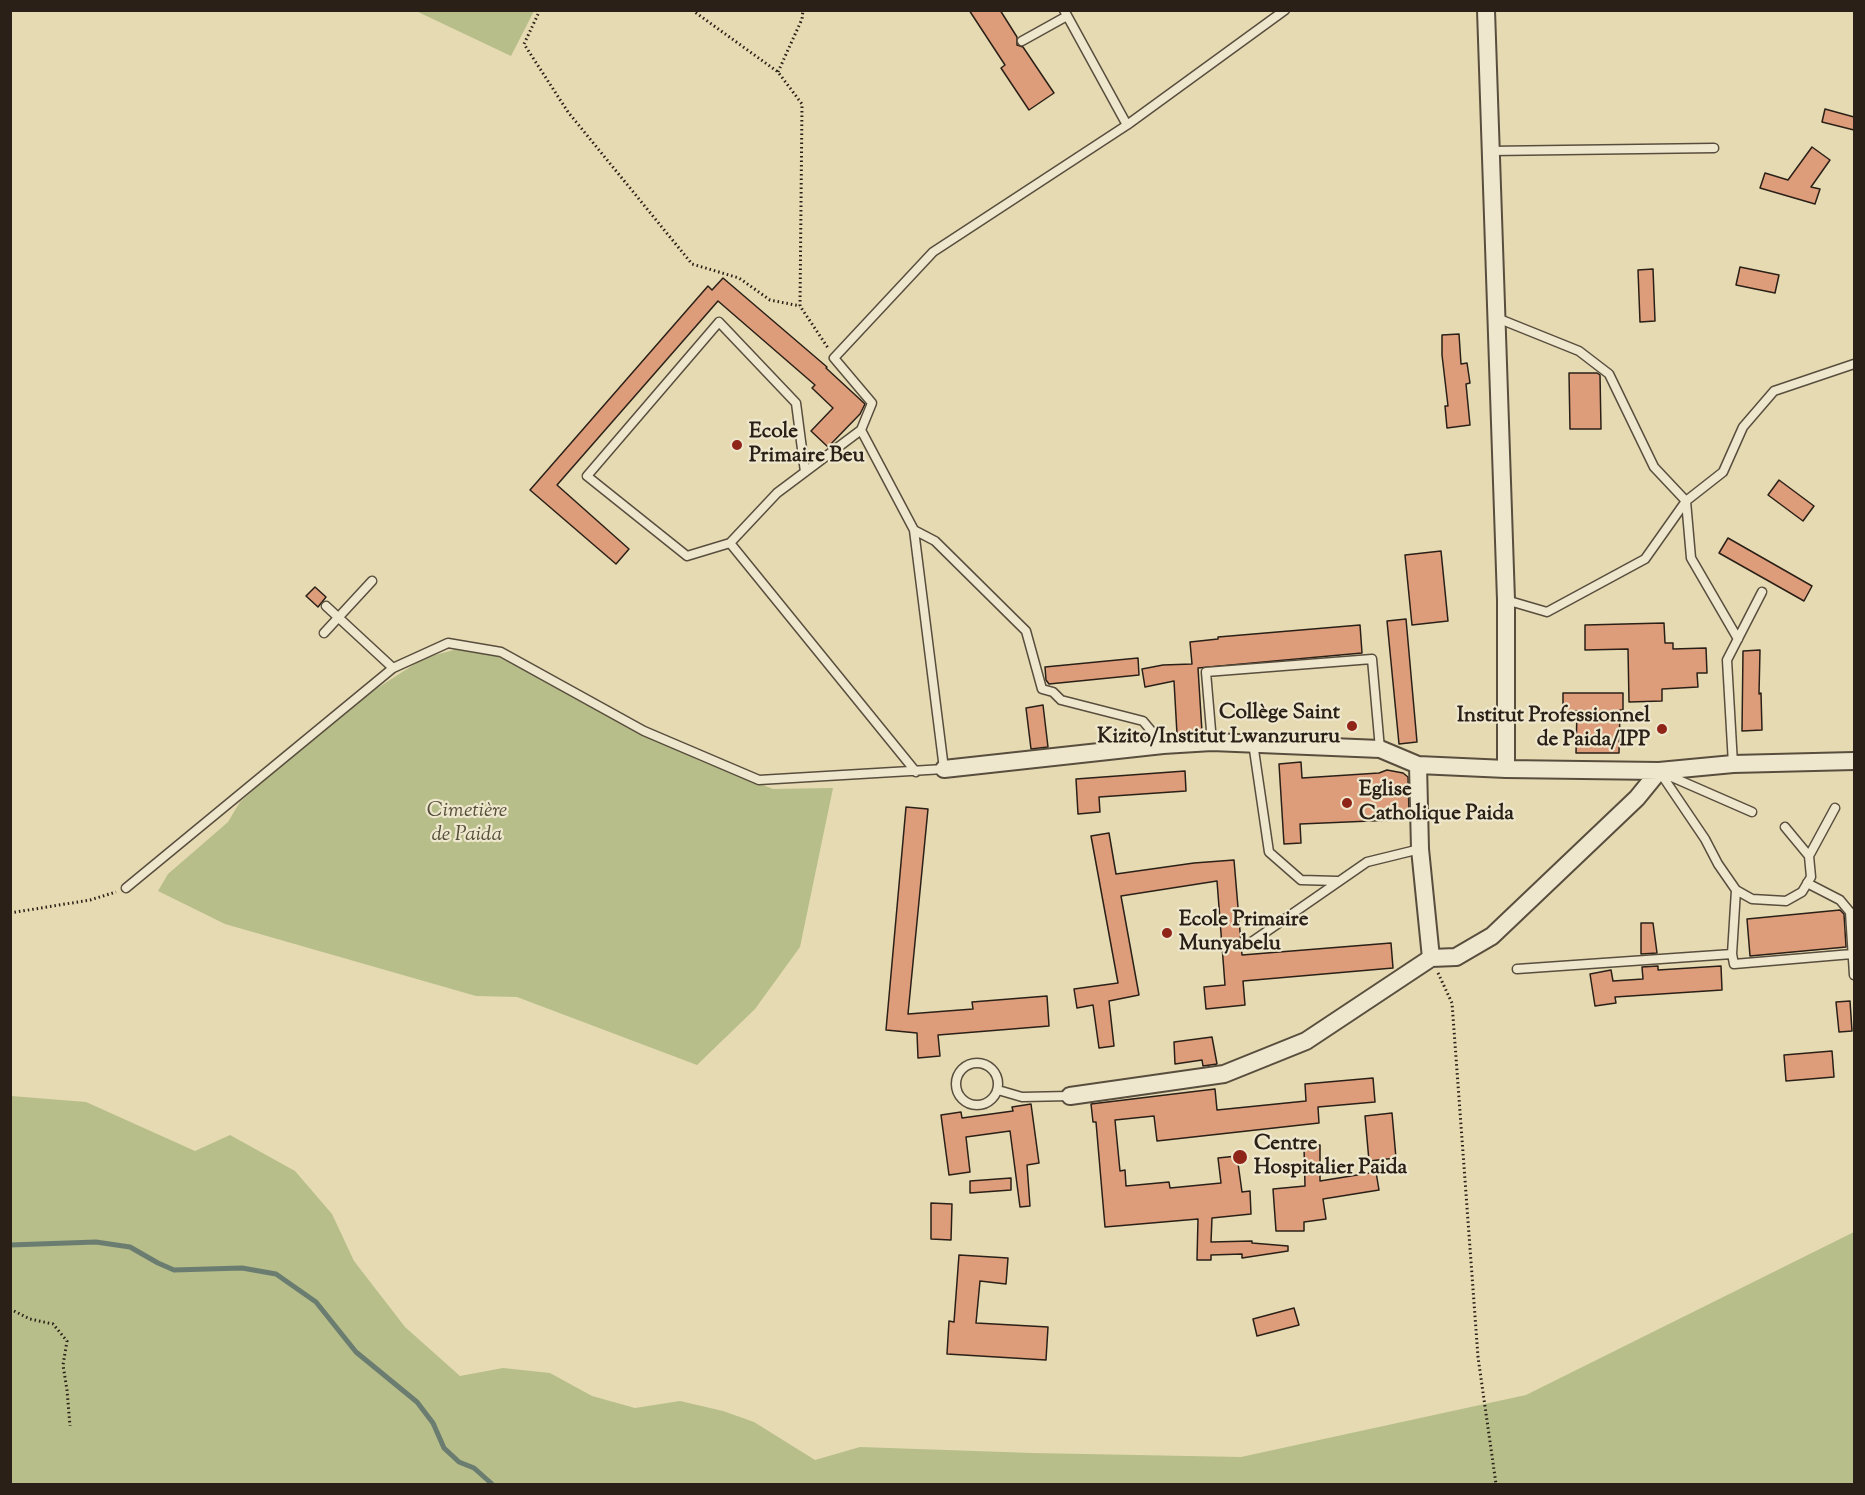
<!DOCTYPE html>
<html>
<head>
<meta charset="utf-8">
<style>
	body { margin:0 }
	#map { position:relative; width:1865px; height:1495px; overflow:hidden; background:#e5dab2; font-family:"Sorts Mill Goudy",serif }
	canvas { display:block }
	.frame { position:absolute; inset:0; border:12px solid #2a2017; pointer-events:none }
</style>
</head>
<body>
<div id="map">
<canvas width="1865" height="1495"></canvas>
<div class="frame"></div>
</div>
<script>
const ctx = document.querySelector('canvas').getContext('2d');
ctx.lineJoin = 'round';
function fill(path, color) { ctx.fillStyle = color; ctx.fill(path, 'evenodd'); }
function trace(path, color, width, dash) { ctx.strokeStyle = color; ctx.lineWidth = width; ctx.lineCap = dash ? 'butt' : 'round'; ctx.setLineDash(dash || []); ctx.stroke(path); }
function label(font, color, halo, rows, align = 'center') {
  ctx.font = font + ' "Sorts Mill Goudy",serif'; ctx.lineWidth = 4.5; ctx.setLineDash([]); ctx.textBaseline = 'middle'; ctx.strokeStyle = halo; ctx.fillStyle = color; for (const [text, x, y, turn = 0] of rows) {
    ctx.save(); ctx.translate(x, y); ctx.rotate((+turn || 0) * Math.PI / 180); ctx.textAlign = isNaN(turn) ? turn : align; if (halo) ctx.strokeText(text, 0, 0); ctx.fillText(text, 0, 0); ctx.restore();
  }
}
const green = new Path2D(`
	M 416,11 L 534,10 L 534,11 L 511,56 Z
	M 461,648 L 497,656 L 698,760 L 773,789 L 833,788 L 800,947 L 755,1009 L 697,1065 L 517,997 L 476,996 L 225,924 L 158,891 L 168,874 L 228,822 L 240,802 L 294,754 L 376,689 L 424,658 Z
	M 11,1096 L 86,1102 L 195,1151 L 230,1135 L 295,1171 L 332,1214 L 354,1261 L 405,1327 L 460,1376 L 503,1368 L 550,1373 L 592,1396 L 635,1408 L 680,1401 L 723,1411 L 754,1422 L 815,1460 L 860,1447 L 1032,1453 L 1241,1457 L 1526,1395 L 1854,1232 L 1854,1484 L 11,1484 Z`);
const stream = new Path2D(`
	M 10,1245 L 96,1242 L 130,1247 L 158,1263 L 174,1270 L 242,1268 L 276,1274 L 316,1302 L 356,1352 L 417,1402 L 433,1423 L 444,1448 L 459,1462 L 474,1468 L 492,1484`);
const building = new Path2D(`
	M 969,10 L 1000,10 L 1017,37 L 1017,45 L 1023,47 L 1054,93 L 1029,110 L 1001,68 L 1005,65 Z
	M 1825,109 L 1854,117 L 1854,130 L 1822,122 Z
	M 1812,147 L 1830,160 L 1811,187 L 1820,189 L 1815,204 L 1760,188 L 1765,173 L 1788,180 Z
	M 1740,267 L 1779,275 L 1775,293 L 1736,285 Z
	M 1653,269 L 1655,321 L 1640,322 L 1638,270 Z
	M 723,278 L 827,367 L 826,368 L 865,404 L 860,414 L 828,447 L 811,431 L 833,408 L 812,388 L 815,385 L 718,301 L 557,485 L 629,549 L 616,564 L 530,490 L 708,286 L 712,290 Z
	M 1459,334 L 1461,364 L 1467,363 L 1470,383 L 1466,384 L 1470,425 L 1447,428 L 1445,406 L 1448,406 L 1442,355 L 1442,335 Z
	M 1569,373 L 1597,373 L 1600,375 L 1601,429 L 1570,429 Z
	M 1779,480 L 1814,506 L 1803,521 L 1768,495 Z
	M 1728,538 L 1812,586 L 1804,601 L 1719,553 Z
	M 1441,551 L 1448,621 L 1412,625 L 1405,555 Z
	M 315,587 L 326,597 L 318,607 L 306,596 Z
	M 1406,619 L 1417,742 L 1399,744 L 1387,621 Z
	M 1664,623 L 1665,643 L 1673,643 L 1673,649 L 1706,648 L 1707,673 L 1697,673 L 1698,687 L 1662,689 L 1662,701 L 1629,702 L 1628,649 L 1585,650 L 1585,625 Z
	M 1360,625 L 1362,653 L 1198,668 L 1202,732 L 1177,734 L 1174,681 L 1145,687 L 1142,669 L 1163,665 L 1192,664 L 1190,642 L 1218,639 L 1218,637 Z
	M 1760,650 L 1759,694 L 1761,693 L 1762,730 L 1742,731 L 1743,651 Z
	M 1138,658 L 1139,675 L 1049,684 L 1046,680 L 1045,667 Z
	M 1563,693 L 1623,693 L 1623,710 L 1620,710 L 1619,753 L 1576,753 L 1577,711 L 1563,711 Z
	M 1043,705 L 1048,747 L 1031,749 L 1026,708 Z
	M 1301,762 L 1302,778 L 1379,773 L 1387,770 L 1403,773 L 1408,777 L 1409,812 L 1401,817 L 1394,820 L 1300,824 L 1301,843 L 1284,844 L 1279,764 Z
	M 1185,771 L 1186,791 L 1099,797 L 1100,812 L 1078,814 L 1076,779 Z
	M 906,807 L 928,809 L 908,1014 L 973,1009 L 972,1002 L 1047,996 L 1049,1026 L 938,1035 L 940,1056 L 918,1058 L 917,1033 L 886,1030 Z
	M 1109,833 L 1116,874 L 1194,863 L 1234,860 L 1242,955 L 1391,943 L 1393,968 L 1243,981 L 1245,1005 L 1206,1009 L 1204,987 L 1225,985 L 1217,881 L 1121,896 L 1139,995 L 1109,1001 L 1114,1046 L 1099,1048 L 1093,1005 L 1077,1008 L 1074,989 L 1118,983 L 1091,836 Z
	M 1840,910 L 1844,914 L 1846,947 L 1750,956 L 1747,919 Z
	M 1641,923 L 1653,923 L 1657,953 L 1641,954 Z
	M 1658,966 L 1658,970 L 1721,966 L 1722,990 L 1615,997 L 1616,1003 L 1595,1006 L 1590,974 L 1611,970 L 1613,981 L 1643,979 L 1642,967 Z
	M 1850,1001 L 1852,1031 L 1839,1032 L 1836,1002 Z
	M 1212,1037 L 1217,1064 L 1203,1066 L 1202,1060 L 1175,1064 L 1174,1042 Z
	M 1832,1051 L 1834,1077 L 1786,1081 L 1784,1055 Z
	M 1373,1078 L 1375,1102 L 1318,1107 L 1319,1123 L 1157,1141 L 1154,1116 L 1115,1120 L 1120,1171 L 1125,1170 L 1126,1186 L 1169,1182 L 1170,1188 L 1221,1183 L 1218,1158 L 1237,1156 L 1242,1192 L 1250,1191 L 1251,1214 L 1212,1218 L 1211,1242 L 1252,1241 L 1252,1243 L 1288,1246 L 1288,1251 L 1242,1258 L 1242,1254 L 1211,1255 L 1211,1260 L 1197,1260 L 1198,1219 L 1105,1227 L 1096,1122 L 1093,1122 L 1091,1104 L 1215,1089 L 1217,1110 L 1306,1101 L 1305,1084 Z
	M 1031,1104 L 1039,1163 L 1027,1165 L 1030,1206 L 1020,1207 L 1010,1131 L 966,1137 L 970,1172 L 949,1175 L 941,1115 L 961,1112 L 962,1118 L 1013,1111 L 1012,1107 Z
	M 1392,1113 L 1396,1158 L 1369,1161 L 1365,1116 Z
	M 1320,1145 L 1320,1181 L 1376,1172 L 1379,1190 L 1323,1199 L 1326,1219 L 1304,1222 L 1304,1231 L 1276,1231 L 1273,1189 L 1305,1186 L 1304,1147 Z
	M 1011,1178 L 1011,1190 L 970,1193 L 970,1181 Z
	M 931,1203 L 952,1204 L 951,1240 L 931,1239 Z
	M 959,1255 L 1008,1258 L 1006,1284 L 980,1281 L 976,1323 L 1048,1327 L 1046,1360 L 947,1354 L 949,1321 L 954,1322 Z
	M 1294,1308 L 1299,1325 L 1257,1336 L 1253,1319 Z`);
const path = new Path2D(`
	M 540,10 L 524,44 L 568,112 L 692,264 L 739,278 L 770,300 L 800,306
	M 692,10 L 778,72 L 802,104 L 800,306 L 828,348
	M 778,72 L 802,19 L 803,10
	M 10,913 L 90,900 L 116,892
	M 1438,973 L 1452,1003 L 1478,1357 L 1496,1484
	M 10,1309 L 30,1319 L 53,1324 L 67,1341 L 63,1365 L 67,1390 L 70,1426`);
const lane = new Path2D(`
	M 1064,10 L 1127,125
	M 1022,41 L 1067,16
	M 1490,151 L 1714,148
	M 1497,318 L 1579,351 L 1609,374 L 1654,467 L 1686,501 L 1691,558 L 1738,639
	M 805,472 L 796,403 L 719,322 L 587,476 L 687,556 L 730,543 L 777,493 L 861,430
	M 914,530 L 935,541 L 1026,631 L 1042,689 L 1053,692 L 1061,700 L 1143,721 L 1163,745
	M 730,543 L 916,772
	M 1506,600 L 1547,612 L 1645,559 L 1686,501 L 1723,472 L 1743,427 L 1774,391 L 1854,364
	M 326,606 L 393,668
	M 324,633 L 372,581
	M 1212,742 L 1206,672 L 1372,659 L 1380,749
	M 1253,743 L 1269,852 L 1301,880 L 1337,881
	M 1733,764 L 1727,660 L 1762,592
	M 1659,771 L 1705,839 L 1718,864 L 1736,890 L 1752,899 L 1786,901 L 1802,892 L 1811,877 L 1809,856 L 1785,827
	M 1665,774 L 1752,812
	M 1809,856 L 1835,808
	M 1807,883 L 1840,900 L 1850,912 L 1854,975
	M 126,888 L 393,668 L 448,643 L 501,652 L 644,731 L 759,780 L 944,769 L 914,530 L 861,430 L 872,403 L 834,358 L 933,252 L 1127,125 L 1285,10
	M 1250,943 L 1367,862 L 1420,849
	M 1732,954 L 1734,964 L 1852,954
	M 1517,969 L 1732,954 L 1736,890
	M956 1084a21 21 0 1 1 42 0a21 21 0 1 1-42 0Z
	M 998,1090 L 1022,1097 L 1070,1096`);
const street = new Path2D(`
	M 1486,10 L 1506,600 L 1506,769
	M 1418,765 L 1420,849 L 1431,958
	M 944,769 L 1163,745 L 1212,742 L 1380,749 L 1418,765 L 1506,769 L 1659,771 L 1733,764 L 1854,761
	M 1070,1096 L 1224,1074 L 1306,1041 L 1431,958 L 1456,957 L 1492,936 L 1637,798 L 1659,771`);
const markers = [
	[737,445,6,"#8f2418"],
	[1352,726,6,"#8f2418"],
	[1662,729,6,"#8f2418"],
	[1347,803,6,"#8f2418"],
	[1167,933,6,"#8f2418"],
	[1240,1157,8,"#8f2418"]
];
const poiNames = [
	["Ecole",749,433],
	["Primaire Beu",749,457],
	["Collège Saint",1340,714,"right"],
	["Kizito/Institut Lwanzururu",1340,738,"right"],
	["Institut Professionnel",1650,717,"right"],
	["de Paida/IPP",1650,741,"right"],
	["Eglise",1359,791],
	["Catholique Paida",1359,815],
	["Ecole Primaire",1179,921],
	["Munyabelu",1179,945],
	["Centre",1254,1145],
	["Hospitalier Paida",1254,1169]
];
const parkNames = [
	["Cimetière",467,812],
	["de Paida",467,836]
];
fill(green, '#b7be8a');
trace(stream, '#6b7d71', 5);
fill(building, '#de9d7a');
trace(building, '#2a2017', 1.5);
trace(lane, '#594e3e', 11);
trace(street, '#594e3e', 20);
trace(path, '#2a2017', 3, [1.5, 3]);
trace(lane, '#eee7cd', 8);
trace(street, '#eee7cd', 16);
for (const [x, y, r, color] of markers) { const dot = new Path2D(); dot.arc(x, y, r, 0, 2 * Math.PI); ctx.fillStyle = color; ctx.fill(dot); trace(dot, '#eee7cd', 2); }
label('bold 21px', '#2a2017', '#eee7cd', poiNames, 'left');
label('italic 21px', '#544f3a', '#eee7cd', parkNames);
</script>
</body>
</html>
